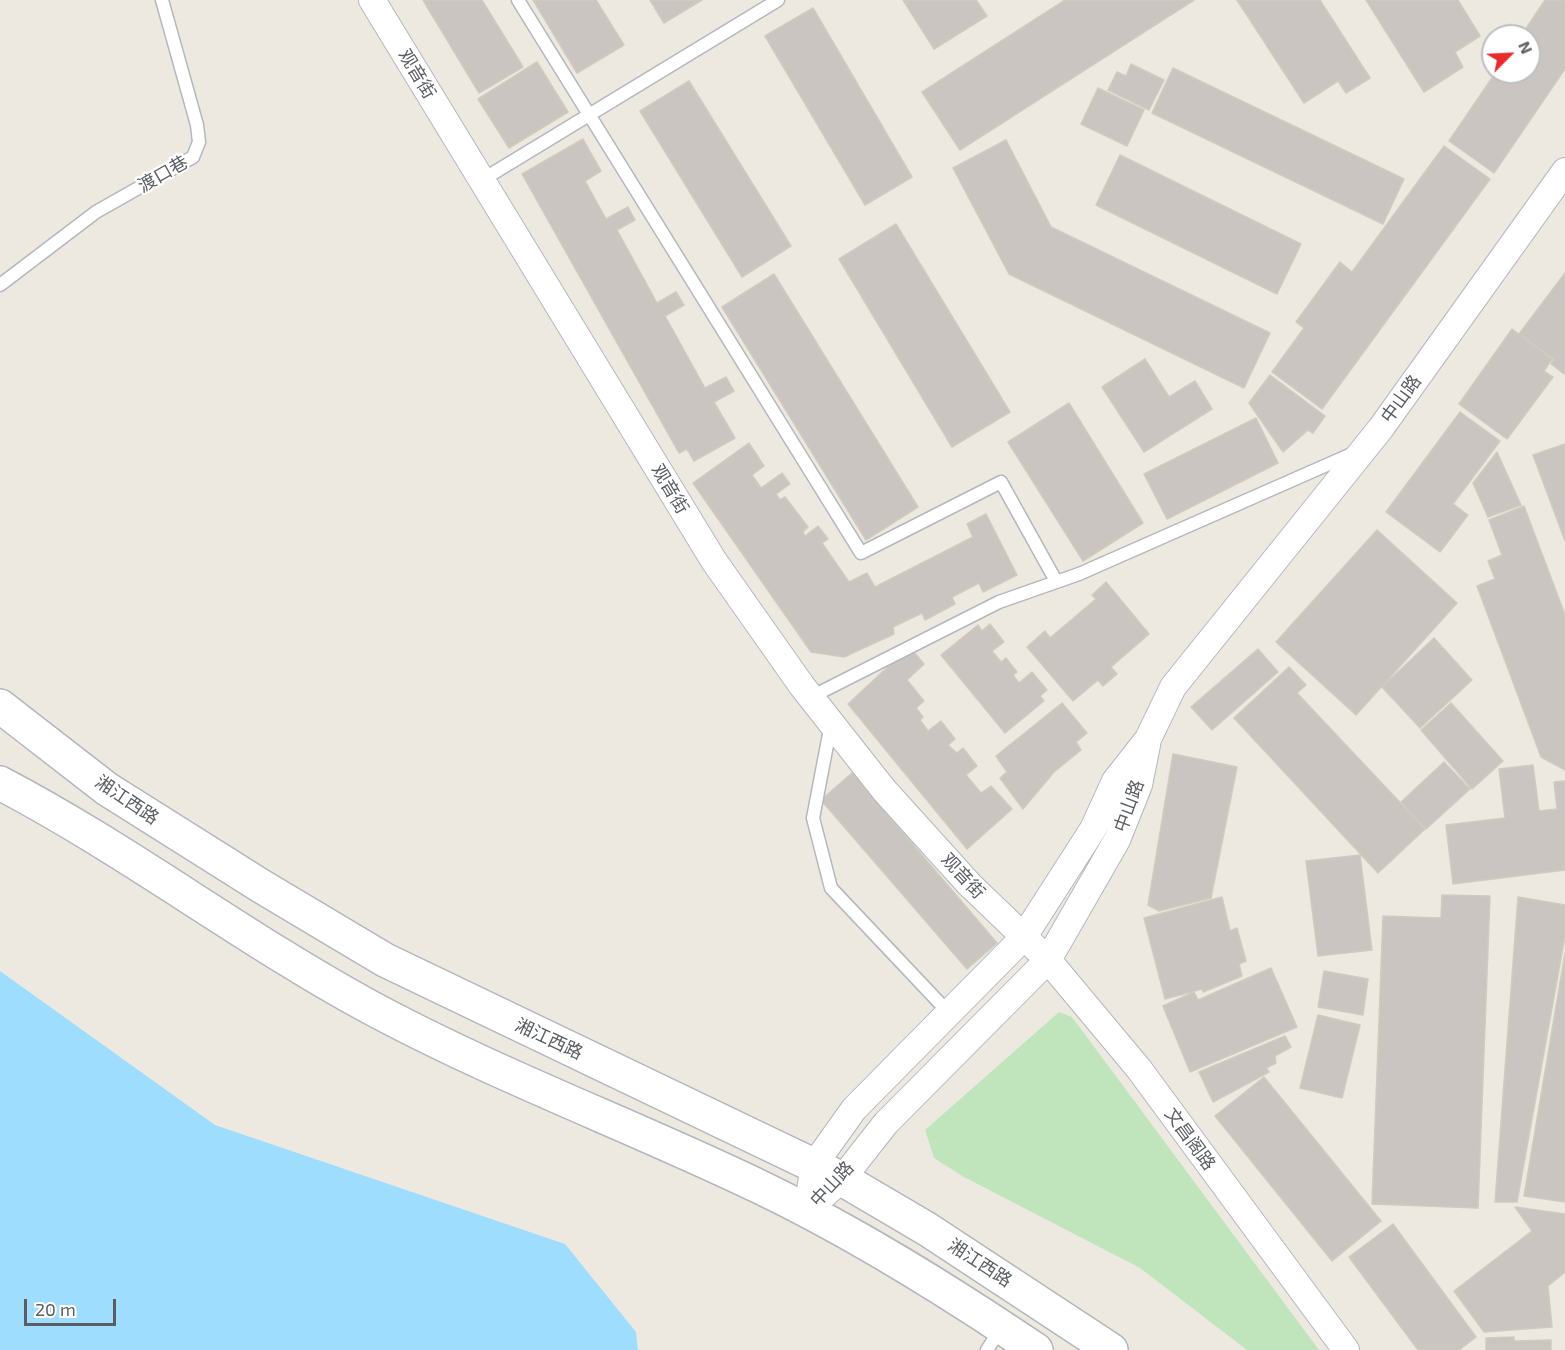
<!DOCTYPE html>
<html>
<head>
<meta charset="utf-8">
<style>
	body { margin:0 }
	#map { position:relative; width:1565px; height:1350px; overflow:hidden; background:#ede9e1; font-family:"Exo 2",sans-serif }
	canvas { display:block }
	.north { position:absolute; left:1481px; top:24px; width:60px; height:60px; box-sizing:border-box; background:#fff; border:2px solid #bdbfc0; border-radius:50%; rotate:66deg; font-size:16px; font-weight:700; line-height:24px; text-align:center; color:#5a5e62 }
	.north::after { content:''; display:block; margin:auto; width:21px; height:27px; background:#e82b2d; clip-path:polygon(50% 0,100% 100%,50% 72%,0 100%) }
	.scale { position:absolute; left:24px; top:1299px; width:92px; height:27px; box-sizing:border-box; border:3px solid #5a5e62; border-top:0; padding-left:8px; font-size:18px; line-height:21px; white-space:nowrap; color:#5a5e62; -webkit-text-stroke:4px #fff; paint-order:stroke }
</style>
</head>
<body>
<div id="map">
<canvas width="1565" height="1350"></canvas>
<div class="north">N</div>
<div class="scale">20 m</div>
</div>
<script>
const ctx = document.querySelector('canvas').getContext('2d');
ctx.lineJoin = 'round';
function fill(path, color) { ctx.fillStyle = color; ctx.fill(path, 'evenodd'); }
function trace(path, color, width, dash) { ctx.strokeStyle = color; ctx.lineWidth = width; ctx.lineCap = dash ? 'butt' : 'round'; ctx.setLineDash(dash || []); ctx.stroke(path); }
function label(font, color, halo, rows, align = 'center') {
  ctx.font = font + ' "Exo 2","Noto Sans SC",sans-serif'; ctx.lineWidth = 4.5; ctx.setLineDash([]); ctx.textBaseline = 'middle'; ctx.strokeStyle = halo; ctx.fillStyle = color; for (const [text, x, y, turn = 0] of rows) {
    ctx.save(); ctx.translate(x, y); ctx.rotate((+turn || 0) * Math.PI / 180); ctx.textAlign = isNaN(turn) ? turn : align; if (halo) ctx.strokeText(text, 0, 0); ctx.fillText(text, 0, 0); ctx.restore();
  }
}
const green = new Path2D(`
	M 1059,1012 L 1072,1017 L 1319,1350 L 1247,1350 L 1140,1268 L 964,1177 L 934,1158 L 925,1130 Z`);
const water = new Path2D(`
	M 0,971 L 215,1125 L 565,1244 L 636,1332 L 638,1350 L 0,1350 Z`);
const building = new Path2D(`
	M 423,0 L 482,0 L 523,67 L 479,93 Z
	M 533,0 L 596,0 L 624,45 L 577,73 Z
	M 650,0 L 702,0 L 664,23 Z
	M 903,0 L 976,0 L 987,16 L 934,49 Z
	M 1065,0 L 1194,0 L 960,150 L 922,92 Z
	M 1237,0 L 1320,0 L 1370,78 L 1346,93 L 1338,81 L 1304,103 Z
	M 1366,0 L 1458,0 L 1480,36 L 1455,52 L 1463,67 L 1424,92 Z
	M 1545,0 L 1565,0 L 1565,69 L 1494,173 L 1449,141 L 1496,72 L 1529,72 L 1529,36 L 1521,36 Z
	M 813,8 L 912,177 L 865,205 L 765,36 Z
	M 537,62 L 568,112 L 509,148 L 478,99 Z
	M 1131,64 L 1164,80 L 1149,110 L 1108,90 L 1117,72 L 1126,76 Z
	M 1173,68 L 1404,179 L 1383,224 L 1152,113 Z
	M 689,81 L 791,246 L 742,277 L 640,111 Z
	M 1098,88 L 1144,110 L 1127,146 L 1081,124 Z
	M 583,139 L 601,171 L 585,181 L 606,219 L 628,207 L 635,220 L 617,230 L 657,303 L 676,292 L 684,305 L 665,316 L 705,388 L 726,377 L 734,391 L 714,402 L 735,438 L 694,461 L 687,449 L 679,453 L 522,174 Z
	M 1006,140 L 1051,227 L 1270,333 L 1244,388 L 1009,274 L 953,168 Z
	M 1444,146 L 1490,179 L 1322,409 L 1272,372 L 1304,328 L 1296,322 L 1340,262 L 1352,272 Z
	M 1120,155 L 1301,244 L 1277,294 L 1096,205 Z
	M 896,224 L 1010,412 L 952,447 L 839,259 Z
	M 1565,273 L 1565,373 L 1564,374 L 1551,364 L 1554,359 L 1519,334 Z
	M 774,274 L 918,507 L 866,540 L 722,307 Z
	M 1512,329 L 1552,359 L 1544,371 L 1553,377 L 1507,439 L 1459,404 Z
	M 1145,359 L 1169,397 L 1195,381 L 1212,409 L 1144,452 L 1102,387 Z
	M 1270,375 L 1325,416 L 1313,433 L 1308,430 L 1283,452 L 1249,403 Z
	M 1069,403 L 1143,523 L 1083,561 L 1008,442 Z
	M 1460,412 L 1500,441 L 1453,504 L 1468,515 L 1440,552 L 1386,512 Z
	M 1256,418 L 1278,463 L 1167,519 L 1144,474 Z
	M 749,443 L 764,466 L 752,475 L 761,488 L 782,473 L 790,484 L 776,494 L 780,500 L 785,497 L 808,527 L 803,532 L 805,536 L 818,526 L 828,539 L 822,543 L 849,582 L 867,573 L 875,587 L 973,537 L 967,524 L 986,514 L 1017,575 L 983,592 L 979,583 L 952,597 L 955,604 L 925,620 L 922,613 L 893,627 L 894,634 L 844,657 L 811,652 L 693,483 Z
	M 1565,444 L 1565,541 L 1533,455 Z
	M 1497,452 L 1521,505 L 1488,517 L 1473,483 Z
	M 1524,506 L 1565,615 L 1565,770 L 1541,757 L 1477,586 L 1495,579 L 1488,561 L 1502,555 L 1489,520 Z
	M 1377,530 L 1457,603 L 1356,715 L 1276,642 Z
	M 1106,582 L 1149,634 L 1111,667 L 1117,674 L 1103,686 L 1098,680 L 1073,701 L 1027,647 L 1045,631 L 1050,638 L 1096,599 L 1092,595 Z
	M 990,624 L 1004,642 L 992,651 L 1001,662 L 1006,658 L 1017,672 L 1013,675 L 1019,683 L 1032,672 L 1047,690 L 1040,696 L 1044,701 L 1005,733 L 941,655 L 978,625 L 982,631 Z
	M 1434,638 L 1472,680 L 1420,728 L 1382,687 Z
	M 1258,649 L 1278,672 L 1212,730 L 1191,707 Z
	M 914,652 L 924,664 L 907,680 L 924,701 L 916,708 L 923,717 L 920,720 L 928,731 L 941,721 L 955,739 L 948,745 L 957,753 L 963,748 L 977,766 L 966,775 L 981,793 L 991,786 L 1012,809 L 967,849 L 848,704 L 892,663 Z
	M 1289,667 L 1306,685 L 1297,693 L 1425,829 L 1378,873 L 1234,718 Z
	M 1062,703 L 1087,733 L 1076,742 L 1081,750 L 1054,772 L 1023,809 L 1000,778 L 1007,772 L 996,756 Z
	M 1451,703 L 1503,761 L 1472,789 L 1421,730 Z
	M 1173,754 L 1237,767 L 1211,898 L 1159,911 L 1148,905 Z
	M 1444,762 L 1470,789 L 1426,829 L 1401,802 Z
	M 1533,765 L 1539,811 L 1557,809 L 1554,782 L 1565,781 L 1565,870 L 1453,884 L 1446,825 L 1505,818 L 1499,769 Z
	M 852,773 L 997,943 L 967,969 L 821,800 Z
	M 1360,855 L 1372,950 L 1318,956 L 1306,861 Z
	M 1442,895 L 1490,896 L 1478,1208 L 1372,1204 L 1383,916 L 1441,918 Z
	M 1222,897 L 1230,931 L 1237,928 L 1246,961 L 1239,964 L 1242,976 L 1203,992 L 1202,989 L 1165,999 L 1144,918 Z
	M 1518,897 L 1565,905 L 1565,936 L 1517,1202 L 1495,1202 Z
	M 1565,953 L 1565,1202 L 1524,1196 Z
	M 1271,968 L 1297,1027 L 1190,1072 L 1163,1006 L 1194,992 L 1198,1000 Z
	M 1324,971 L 1368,979 L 1363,1015 L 1318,1007 Z
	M 1318,1015 L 1360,1025 L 1342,1098 L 1300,1088 Z
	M 1285,1036 L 1291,1047 L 1275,1056 L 1276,1063 L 1266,1068 L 1269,1072 L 1213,1102 L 1199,1072 Z
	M 1264,1077 L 1381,1221 L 1332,1261 L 1215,1116 Z
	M 1515,1207 L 1565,1214 L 1565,1272 L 1548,1286 L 1552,1327 L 1484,1332 L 1454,1291 L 1532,1231 Z
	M 1393,1224 L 1476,1337 L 1459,1350 L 1418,1350 L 1349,1257 Z
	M 1514,1337 L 1514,1341 L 1551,1340 L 1551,1350 L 1486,1350 L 1486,1338 Z`);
const service = new Path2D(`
	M 518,0 L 861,553 L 1001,482 L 1056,581
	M 482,180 L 778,0
	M 0,285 L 96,212 L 193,157 L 199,142 L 197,125 L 162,0
	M 811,697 L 999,602 L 1079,574 L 1354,453
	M 831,724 L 813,818 L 831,888 L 949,1013
	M 987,1350 L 1001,1328`);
const minor = new Path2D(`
	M 372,0 L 714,561 L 802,686 L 884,790 L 969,884 L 1048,960 L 1139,1069 L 1346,1350
	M 807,1210 L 814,1165 L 854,1109 L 1023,938 L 1093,829 L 1115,781 L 1148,739 L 1173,687 L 1381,428 L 1565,171
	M 807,1210 L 842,1179 L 886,1123 L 1048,960 L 1117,840 L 1139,785 L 1147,745`);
const secondary = new Path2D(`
	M 0,706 L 107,789 L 261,886 L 385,960 L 842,1179 L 927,1229 L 1111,1350
	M 0,783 C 126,849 240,936 366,1005 C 493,1074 629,1124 760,1187 C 856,1233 947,1290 1036,1350`);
const streetNames = [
	["观音街",417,74,59],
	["渡口巷",163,174,-30],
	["中山路",1401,399,-54],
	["观音街",670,489,59],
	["湘江西路",127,800,34],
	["中山路",1129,806,-70],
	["观音街",963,876,47],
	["湘江西路",549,1039,25],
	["文昌阁路",1190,1139,54],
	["中山路",832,1184,-47],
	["湘江西路",980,1263,33]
];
fill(green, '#c0e5bd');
fill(water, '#9fddff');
fill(building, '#cac5c0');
trace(building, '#d1cabf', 1.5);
trace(service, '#b4b8bc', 15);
trace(minor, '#b4b8bc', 28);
trace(secondary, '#b3b7bc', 36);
trace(service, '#fff', 12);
trace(minor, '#fff', 26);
trace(secondary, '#fff', 33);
label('18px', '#5a5e62', '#fff', streetNames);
</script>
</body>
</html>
